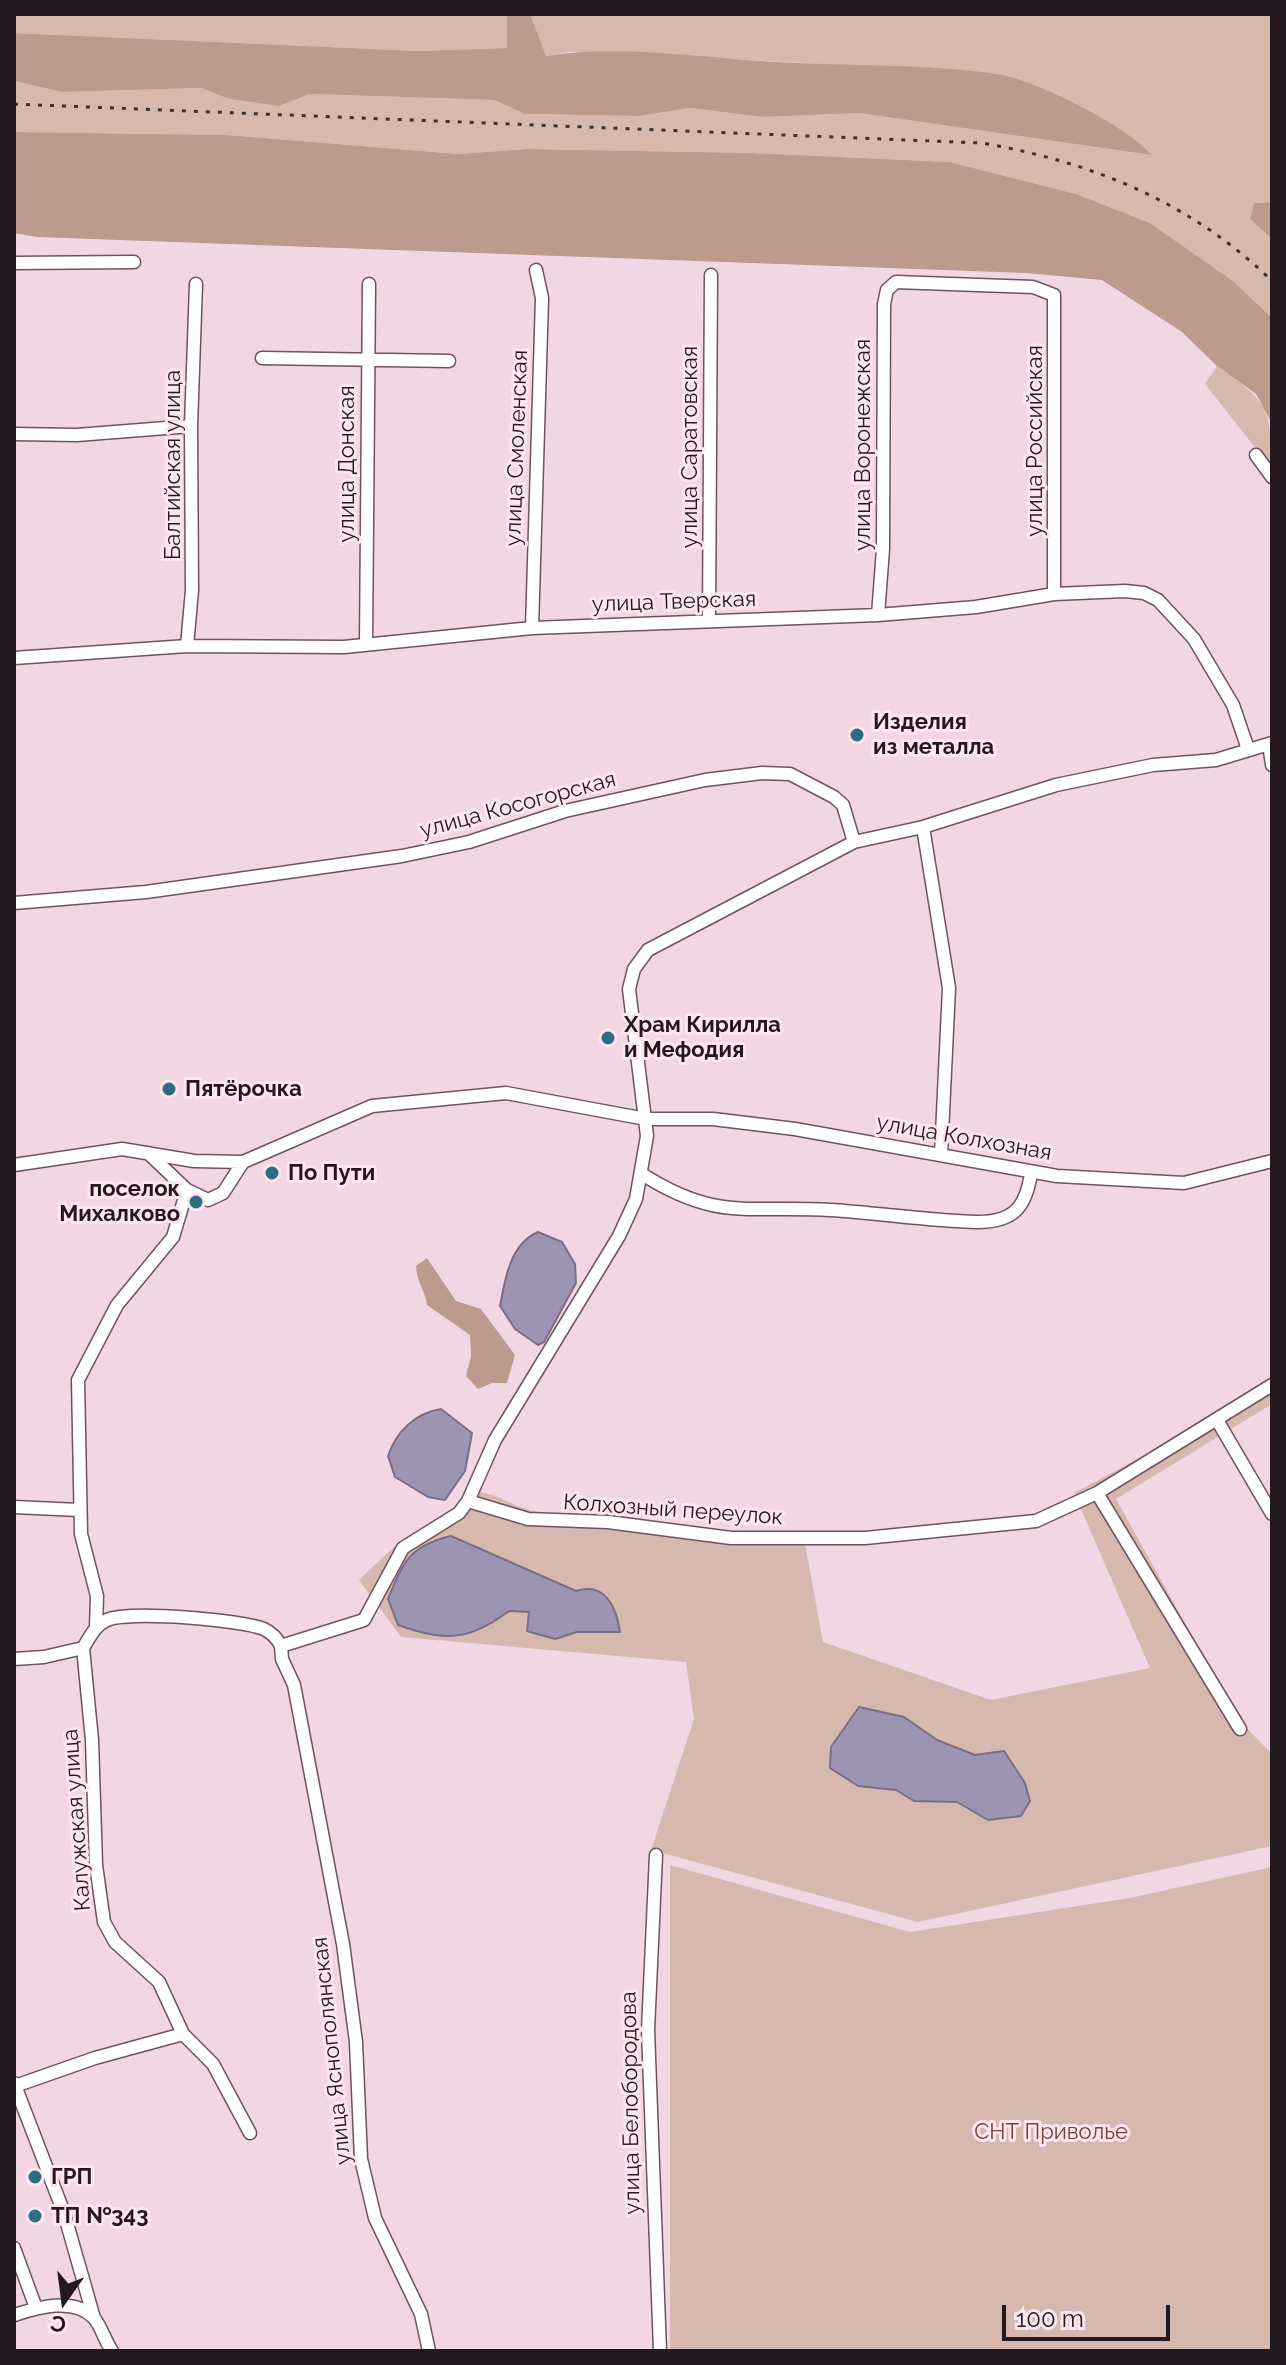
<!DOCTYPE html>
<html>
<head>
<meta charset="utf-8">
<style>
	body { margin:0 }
	#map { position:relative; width:1286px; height:2365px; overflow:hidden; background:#f3d6e3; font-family:Raleway,sans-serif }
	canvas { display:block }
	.frame { position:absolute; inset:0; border:16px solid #23181d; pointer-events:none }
	.north { position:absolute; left:24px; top:2261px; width:80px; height:80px; -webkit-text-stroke:6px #fde5f0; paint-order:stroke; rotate:194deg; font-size:22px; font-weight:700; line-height:32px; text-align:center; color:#23181d }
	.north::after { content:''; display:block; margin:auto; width:28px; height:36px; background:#23181d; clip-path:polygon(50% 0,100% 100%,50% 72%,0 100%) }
	.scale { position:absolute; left:1002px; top:2305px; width:168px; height:36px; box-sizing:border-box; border:4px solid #23181d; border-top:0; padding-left:10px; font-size:24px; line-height:28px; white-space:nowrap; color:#23181d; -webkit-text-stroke:6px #fde5f0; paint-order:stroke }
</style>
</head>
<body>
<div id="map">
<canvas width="1286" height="2365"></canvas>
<div class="frame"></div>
<div class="north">С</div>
<div class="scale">100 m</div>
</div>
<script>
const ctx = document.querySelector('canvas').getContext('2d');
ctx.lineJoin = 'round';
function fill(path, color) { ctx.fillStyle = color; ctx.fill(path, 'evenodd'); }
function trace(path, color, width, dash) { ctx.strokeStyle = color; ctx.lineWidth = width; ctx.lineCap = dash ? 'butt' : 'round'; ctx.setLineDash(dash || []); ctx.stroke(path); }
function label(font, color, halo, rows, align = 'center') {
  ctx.font = font + ' Raleway,sans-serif'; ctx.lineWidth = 6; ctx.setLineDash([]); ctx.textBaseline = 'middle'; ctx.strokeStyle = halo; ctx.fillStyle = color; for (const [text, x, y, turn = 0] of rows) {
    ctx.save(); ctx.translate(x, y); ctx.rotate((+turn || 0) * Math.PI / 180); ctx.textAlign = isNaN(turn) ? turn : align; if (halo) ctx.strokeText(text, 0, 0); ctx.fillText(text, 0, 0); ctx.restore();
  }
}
const green = new Path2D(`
	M 14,14 L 507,14 L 507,48 L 418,51 L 14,33 Z
	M 530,14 L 1272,14 L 1272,202 L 1254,203 L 1250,219 L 1272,239 L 1272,318 L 1233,281 L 1150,223 L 1076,194 L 950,162 L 752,153 L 528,149 L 458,154 L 228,135 L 14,132 L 14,81 L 62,92 L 201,88 L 229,99 L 279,106 L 310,94 L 494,100 L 525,114 L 639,116 L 690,108 L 763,117 L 859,113 L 1150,155 L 999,74 L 641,54 L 569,52 L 545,56 Z
	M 1217,366 C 1267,402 1272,407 1272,469 L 1205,384 Z
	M 1272,1387 L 1272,1404 L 1116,1499 L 1239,1720 L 1272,1754 L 1272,1846 L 918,1922 L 651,1850 L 694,1719 L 686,1662 L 401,1637 L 359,1580 L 395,1546 L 428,1536 L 463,1516 L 464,1491 C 501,1491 510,1508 540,1512 C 626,1526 716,1532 803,1533 L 823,1642 L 991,1700 L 1150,1668 L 1074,1493 Z
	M 670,1865 L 910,1932 L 1130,1898 L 1272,1867 L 1272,2351 L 670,2351 Z`);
const forest = new Path2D(`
	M 507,14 L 530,14 L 546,56 C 620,44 702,58 777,62 C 849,66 926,64 997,74 C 1033,79 1130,127 1151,155 L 859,113 L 763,117 L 690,108 L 639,116 L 525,114 L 494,100 L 310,94 L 279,106 L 229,99 L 201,88 L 62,92 L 14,81 L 14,33 L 418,51 L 507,48 Z
	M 14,132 L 228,135 L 458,154 L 528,149 L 752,153 L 950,162 L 1076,194 L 1150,223 L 1233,281 L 1272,318 L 1272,424 L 1256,394 L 1217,366 L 1182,332 L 1102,280 L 1026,273 L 37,237 L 14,233 Z
	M 1272,202 L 1272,239 L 1250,219 L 1254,203 Z
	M 427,1258 L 456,1301 L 481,1309 L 515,1355 L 507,1383 L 492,1383 L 478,1389 L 466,1376 L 471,1356 L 470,1335 L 427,1305 C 425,1290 416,1281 416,1266 Z`);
const water = new Path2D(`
	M 538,1232 L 562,1242 L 575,1264 L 576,1283 L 544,1342 L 538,1345 L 515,1329 L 500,1306 C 505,1279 510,1244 538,1232 Z
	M 441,1409 L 472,1433 L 465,1471 L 445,1500 L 428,1497 L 395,1477 L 388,1456 C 396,1432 415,1413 441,1409 Z
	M 451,1536 L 576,1591 C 605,1582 616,1606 620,1632 L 577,1632 L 555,1639 L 527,1631 L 529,1612 L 509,1611 C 469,1641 445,1642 398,1625 L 388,1599 C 404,1560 410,1546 451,1536 Z
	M 859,1707 L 904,1717 L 937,1740 L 975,1755 L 1004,1751 L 1025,1783 L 1030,1801 L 1021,1816 L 988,1820 L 957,1802 L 914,1801 L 896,1790 L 858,1786 L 830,1768 L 831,1747 Z`);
const minor = new Path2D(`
	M 14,263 L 134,262
	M 262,358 L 449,361
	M 14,434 L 77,435 L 191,426
	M 1256,455 L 1272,477
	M 878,615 L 883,549 L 884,304 L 887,290 L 896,282 L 1033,287 L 1054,295 L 1054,594
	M 709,620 L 711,275
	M 532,628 L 542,298 L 536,270
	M 366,644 L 369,284
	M 187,646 L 192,590 L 191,426 L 196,284
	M 14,658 L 187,646 L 344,647 L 532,628 L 878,615 L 976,607 L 1054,594 L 1125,591 L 1144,593 L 1158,600 L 1194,639 L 1233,705 L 1248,749
	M 1269,744 L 1272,765
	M 923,827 L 949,988 L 941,1154
	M 14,903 L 146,892 L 402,856 L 469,842 L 565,811 L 705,780 L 762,773 L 790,774 L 834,797 L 843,805 L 854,842
	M 148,1153 L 187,1190 L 208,1200 L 223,1193 L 243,1162
	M 14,1165 L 122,1149 L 194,1161 L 243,1162 L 372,1106 L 506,1093 L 646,1119 L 713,1119 L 795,1129 L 1057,1176 L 1184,1183 L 1272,1161
	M 642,1174 C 717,1222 749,1205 830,1210 C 880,1213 928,1221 977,1222 C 1013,1222 1026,1208 1031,1173
	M 1217,1420 L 1272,1514
	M 1097,1493 L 1240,1729
	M 468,1501 L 528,1519 L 608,1522 L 731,1538 L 865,1538 L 1036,1521 L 1097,1493 L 1272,1385
	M 14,1507 L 79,1510
	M 96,1627 L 97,1596 L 81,1534 L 78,1380 L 117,1305 L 173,1237 L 187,1190
	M 281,1646 L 364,1620 L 403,1548 L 459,1513 L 468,1501 L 495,1440 L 619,1236 L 636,1199 L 647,1136 L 629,989 L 634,969 L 648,950 L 854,842 L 923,827 L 1056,785 L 1153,765 L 1216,760 L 1272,743
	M 281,1646 L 282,1659 L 294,1685 L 343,1944 L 356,2042 L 361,2159 L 375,2218 L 421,2314 L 429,2351
	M 83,1648 L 92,1740 L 96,1865 L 104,1922 L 115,1942 L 159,1982 L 183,2034 L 213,2064 L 250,2133
	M 14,1659 L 44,1657 L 83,1648 C 90,1637 95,1625 107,1620 C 128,1610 242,1620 264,1629 C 272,1633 277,1638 281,1646
	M 656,1855 L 648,2030 L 660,2351
	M 14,2083 L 64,2213 L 94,2318
	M 15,2086 L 95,2058 L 183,2034
	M 14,2248 L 36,2308
	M 14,2315 C 36,2308 74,2296 94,2318 C 101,2326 105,2341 112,2351`);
const rail = new Path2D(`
	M 14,104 L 982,143 C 1092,162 1191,202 1272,281`);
const markers = [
	[857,735,8,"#2c6d80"],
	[608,1038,8,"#2c6d80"],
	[169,1089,8,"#2c6d80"],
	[272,1173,8,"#2c6d80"],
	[196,1202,8,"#2c6d80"],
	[35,2177,8,"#2c6d80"],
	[35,2216,8,"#2c6d80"]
];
const streetNames = [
	["улица Российская",1035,441,-90],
	["улица Воронежская",863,445,-90],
	["улица Саратовская",690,447,-90],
	["улица Смоленская",517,448,-88],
	["улица Донская",347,464,-90],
	["Балтийская улица",173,465,-90],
	["улица Тверская",674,602,-2],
	["улица Косогорская",518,805,-15],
	["улица Колхозная",964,1138,10],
	["Колхозный переулок",673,1510,4],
	["Калужская улица",77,1820,-94],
	["улица Яснополянская",332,2051,-96],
	["улица Белобородова",631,2103,-91]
];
const poiNames = [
	["Изделия",873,722],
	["из металла",873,747],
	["Храм Кирилла",624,1025],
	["и Мефодия",624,1050],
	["Пятёрочка",185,1089],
	["По Пути",288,1173],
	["поселок",180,1189,"right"],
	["Михалково",180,1214,"right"],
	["ГРП",51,2177],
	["ТП №343",51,2216]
];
const parkNames = [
	["СНТ Приволье",1051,2132]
];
fill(green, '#d7b8ae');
fill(forest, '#bc9a8e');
fill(water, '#9c94b2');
trace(water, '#786f85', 2);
trace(minor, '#6d5460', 15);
trace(minor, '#fff', 12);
trace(rail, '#3c2f35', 3, [4, 8]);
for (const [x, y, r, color] of markers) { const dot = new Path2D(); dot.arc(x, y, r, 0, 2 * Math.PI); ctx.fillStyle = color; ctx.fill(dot); trace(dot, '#fde5f0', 3); }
label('22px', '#23181d', '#fde5f0', streetNames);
label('bold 22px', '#23181d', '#fde5f0', poiNames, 'left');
label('22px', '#764433', '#fde5f0', parkNames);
</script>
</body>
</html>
